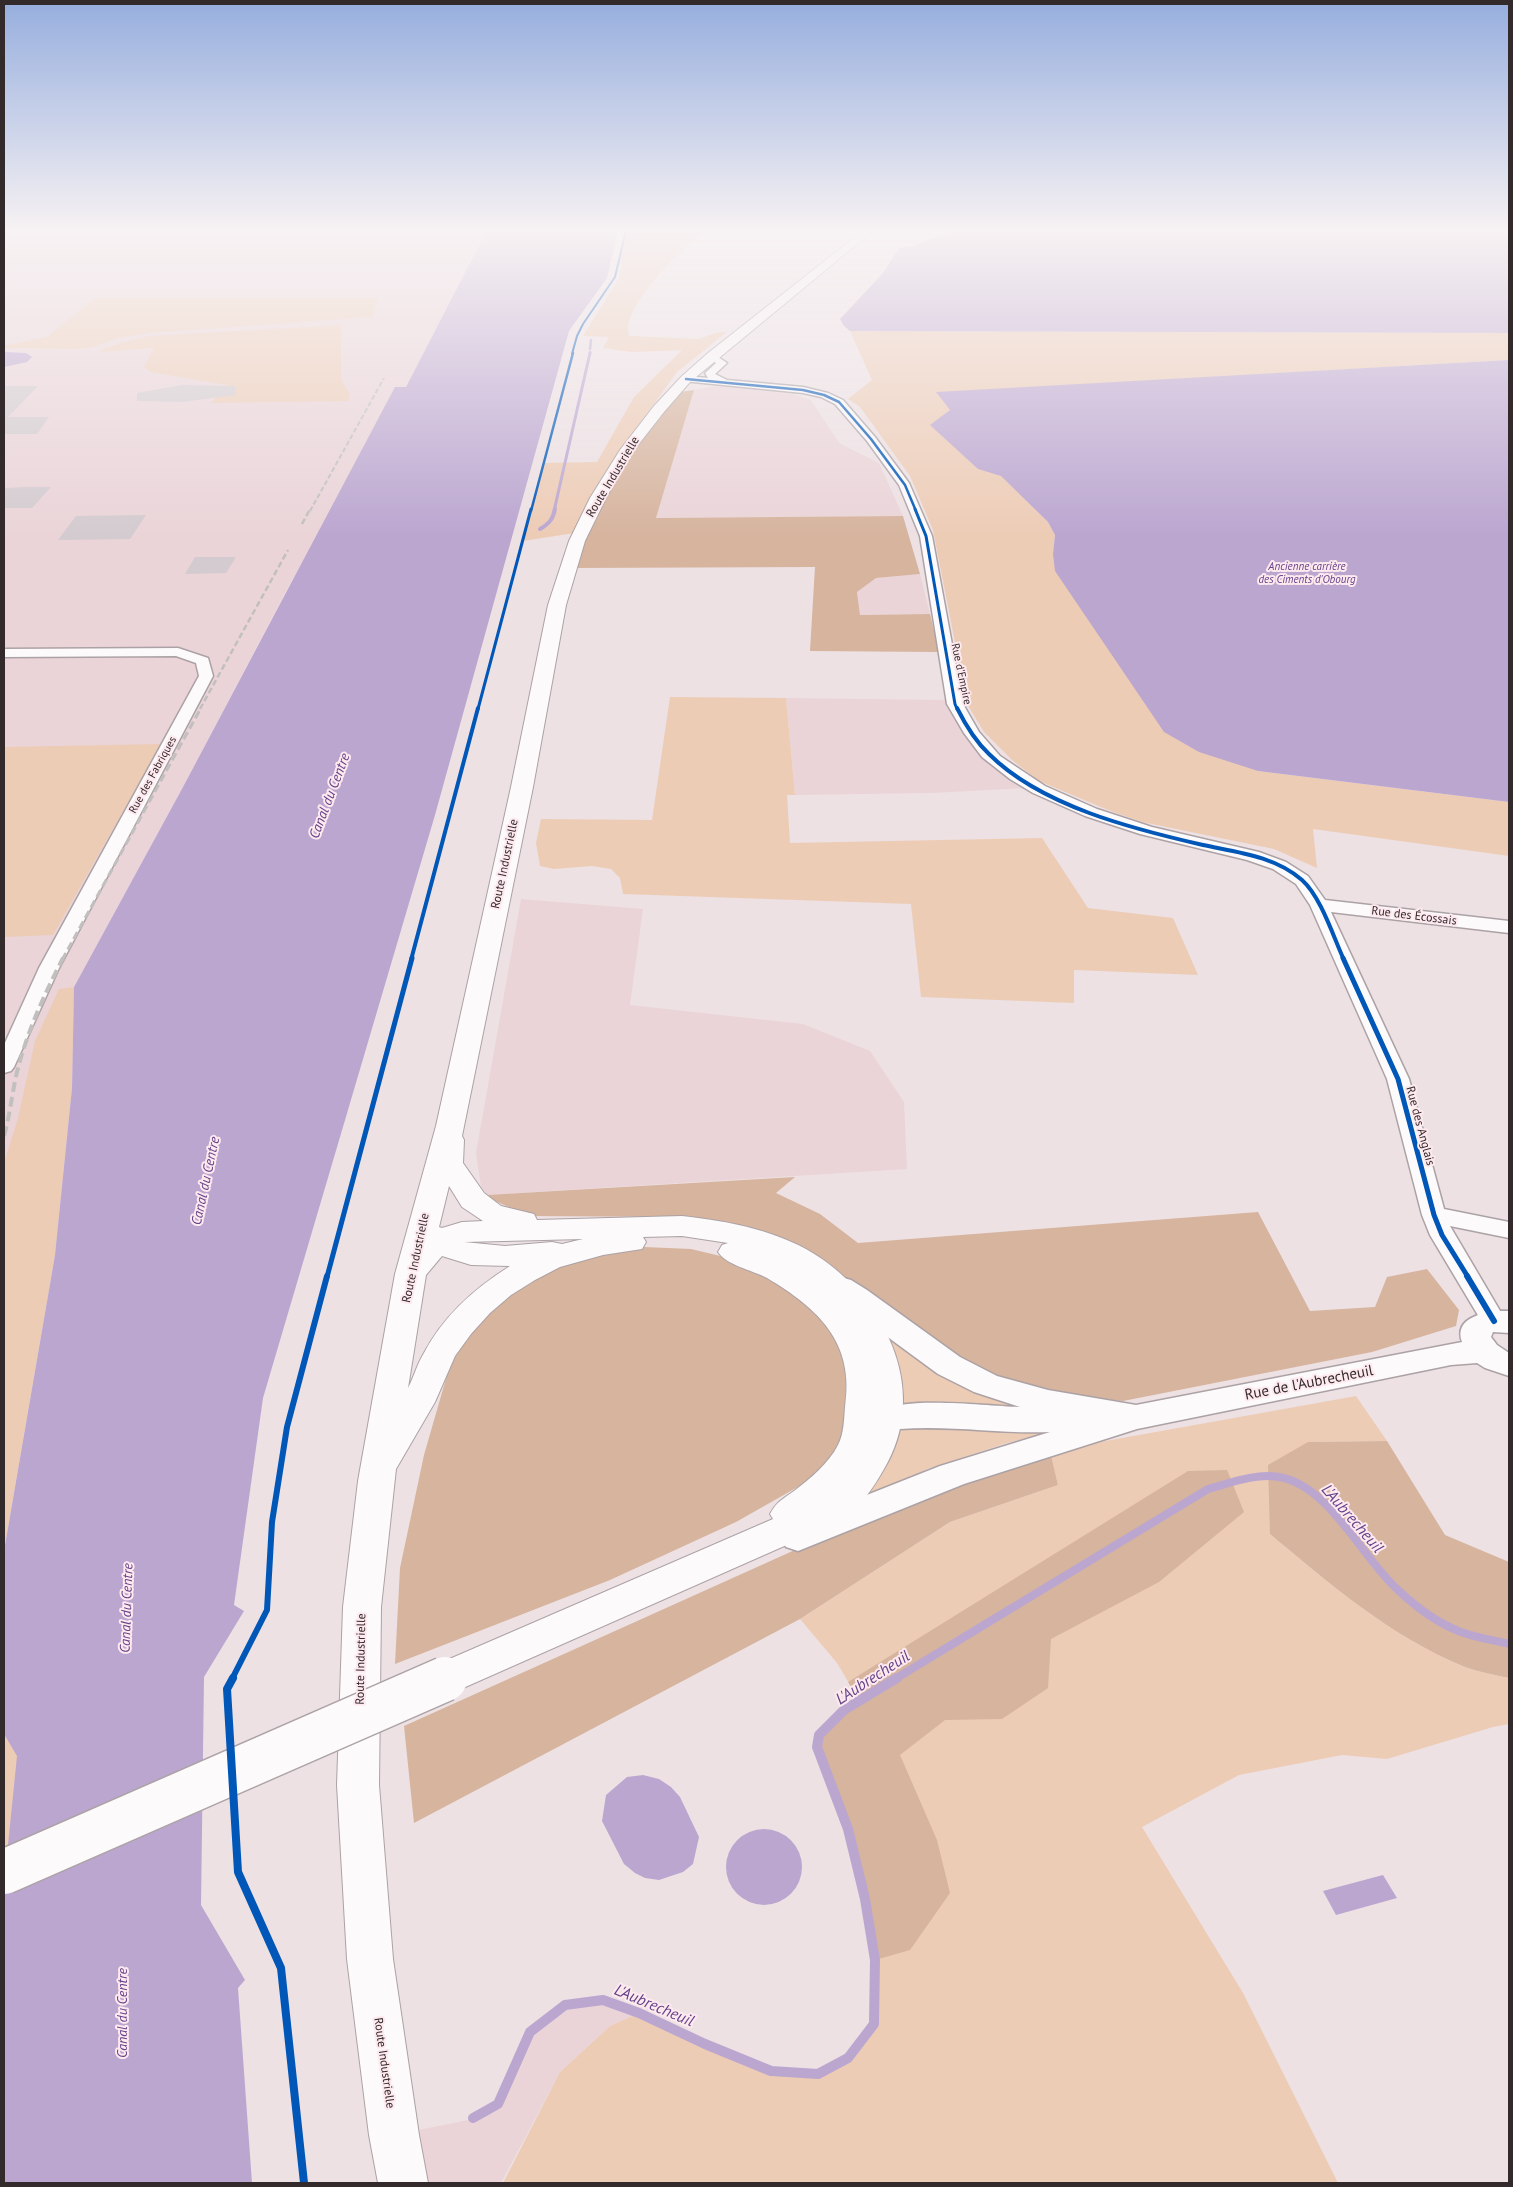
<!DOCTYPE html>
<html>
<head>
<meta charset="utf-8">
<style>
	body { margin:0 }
	#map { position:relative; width:1513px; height:2187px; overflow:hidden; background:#ede1e4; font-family:"PT Sans",sans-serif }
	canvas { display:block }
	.frame { position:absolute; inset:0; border:5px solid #332a2c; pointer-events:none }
</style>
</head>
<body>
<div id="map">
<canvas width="1513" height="2187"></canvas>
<div class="frame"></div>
</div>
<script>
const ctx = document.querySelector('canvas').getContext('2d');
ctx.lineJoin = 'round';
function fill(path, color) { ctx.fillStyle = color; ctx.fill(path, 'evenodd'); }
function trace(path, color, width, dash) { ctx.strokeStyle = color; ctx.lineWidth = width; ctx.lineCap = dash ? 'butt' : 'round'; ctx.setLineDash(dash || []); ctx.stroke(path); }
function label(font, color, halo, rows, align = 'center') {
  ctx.font = font + ' "PT Sans",sans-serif'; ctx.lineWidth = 4; ctx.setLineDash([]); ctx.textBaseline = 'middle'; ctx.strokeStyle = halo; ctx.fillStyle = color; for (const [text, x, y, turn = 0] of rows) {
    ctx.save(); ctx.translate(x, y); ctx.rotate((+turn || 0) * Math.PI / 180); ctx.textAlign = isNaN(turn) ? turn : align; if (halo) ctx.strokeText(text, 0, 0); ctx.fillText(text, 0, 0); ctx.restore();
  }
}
const built = new Path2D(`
	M 4,230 L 487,230 L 406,387 L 292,580 L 183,787 L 74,987 L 72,1088 L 55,1255 L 4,1375 Z
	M 716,386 L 792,394 L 811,400 L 839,443 L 879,463 L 903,516 L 656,518 L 694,390 Z
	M 920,574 L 930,614 L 860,615 L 857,592 L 876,578 Z
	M 786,698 L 949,700 L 954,716 L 969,741 L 991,766 L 1028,788 L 931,793 L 795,795 Z
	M 521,899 L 643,909 L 630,1005 L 803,1024 L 870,1051 L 904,1102 L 907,1169 L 487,1195 L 481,1187 L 476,1153 Z
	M 603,2000 L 639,2013 L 610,2026 L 560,2072 L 501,2183 L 403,2183 L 394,2135 L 473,2119 L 498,2104 L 530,2032 L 546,2018 L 565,2005 Z`);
const green = new Path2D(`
	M 627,230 L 705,230 C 684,249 620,305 629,336 L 697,339 C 709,337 713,331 727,332 L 677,372 L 612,462 L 581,532 L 523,541 L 544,463 L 597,462 L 634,397 L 682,350 L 632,352 L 603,348 L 609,337 L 583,336 L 619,278 L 622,264 L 618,264 Z
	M 95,298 L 378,298 L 373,317 L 149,333 L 118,338 L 94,347 L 75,349 L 4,348 L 4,346 L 47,337 Z
	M 341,325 L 341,379 L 350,395 L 348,401 L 211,403 L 227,385 L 151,372 L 144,367 L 154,348 L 98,352 L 123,342 L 150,336 Z
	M 850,331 L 1509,333 L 1509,360 L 937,393 L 951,410 L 982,470 L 1001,475 L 1048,522 L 1055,535 L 1053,554 L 1258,771 L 1509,802 L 1509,856 L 1313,829 L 1317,868 L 1274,849 L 1142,822 L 1108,810 L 1039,781 L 1012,760 L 984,732 L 967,704 L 933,530 L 910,476 L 860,407 L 848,399 L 872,380 Z
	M 670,697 L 786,698 L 795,795 L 787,795 L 790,843 L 1042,838 L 1088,908 L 1173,918 L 1198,975 L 1074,970 L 1074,1003 L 921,997 L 911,904 L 623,894 L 620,878 L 611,869 L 592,866 L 554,869 L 540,866 L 536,843 L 541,819 L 652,820 Z
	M 161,744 L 53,935 L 4,937 L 4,747 Z
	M 74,987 L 72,1088 L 55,1255 L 4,1551 L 4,1163 L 18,1118 L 35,1041 L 59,989 Z
	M 884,1326 L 1051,1409 L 900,1408 Z
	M 1356,1396 L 1387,1441 L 1308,1442 L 1270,1534 C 1330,1584 1391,1637 1465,1667 C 1479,1672 1495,1675 1509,1678 L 1509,1724 L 1493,1727 L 1387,1759 L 1342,1755 L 1239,1775 L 1142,1827 L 1243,1993 L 1338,2183 L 503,2183 L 560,2072 L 610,2026 L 639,2013 L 705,2044 L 771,2071 L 818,2074 L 848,2058 L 874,2024 L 875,1960 L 865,1899 L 848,1829 L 817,1747 L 819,1735 L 844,1710 L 859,1700 L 837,1663 L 800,1619 L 950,1522 L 1058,1485 L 1050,1451 Z
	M 906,1425 L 1060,1430 L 1007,1443 L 927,1469 L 855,1506 L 894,1438 Z
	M 4,1734 L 18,1756 L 4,1884 Z`);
const forest = new Path2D(`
	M 694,390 L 656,518 L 903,516 L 920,574 L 876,578 L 857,592 L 860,615 L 930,614 L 939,652 L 810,651 L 815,567 L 567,568 L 598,498 L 673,393 Z
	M 795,1177 L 776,1193 L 820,1214 L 858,1243 L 1258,1212 L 1310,1311 L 1375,1307 L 1387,1277 L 1427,1269 L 1459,1310 L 1456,1326 L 1372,1352 L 1123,1401 L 1079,1399 L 1003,1383 L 680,1217 L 529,1216 L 495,1201 L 487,1195 Z
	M 644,1247 L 691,1249 L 741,1261 L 825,1315 L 852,1361 L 848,1427 L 826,1471 L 736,1522 L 610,1580 L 395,1664 L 400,1568 L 424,1455 L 458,1337 L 479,1312 L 547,1268 L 618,1249 Z
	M 1387,1441 L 1445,1535 L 1509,1562 L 1509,1678 C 1495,1675 1479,1672 1465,1667 C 1391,1637 1330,1584 1270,1534 L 1268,1465 L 1308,1442 Z
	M 1050,1451 L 1058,1485 L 950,1522 L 800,1619 L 414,1823 L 404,1726 L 917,1495 Z
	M 1227,1470 L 1244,1512 L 1159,1582 L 1051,1639 L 1048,1688 L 1002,1719 L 945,1720 L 900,1755 L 937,1840 L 950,1893 L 910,1950 L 875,1960 L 865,1899 L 848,1829 L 817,1747 L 819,1735 L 844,1710 L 859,1700 L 848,1682 L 1188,1471 Z`);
const water = new Path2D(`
	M 487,230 L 618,230 L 607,278 L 569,331 L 435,815 L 263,1398 L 234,1605 L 244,1611 L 204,1677 L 201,1905 L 245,1980 L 238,1988 L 252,2183 L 4,2183 L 4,1884 L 17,1756 L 4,1734 L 4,1551 L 55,1255 L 72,1088 L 74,987 L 183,787 L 395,387 L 406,387 Z
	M 962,230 L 1509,230 L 1509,333 L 850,331 L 844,326 L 840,319 L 883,273 L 899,248 L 913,246 L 931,238 Z
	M 4,352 L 26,353 L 32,357 L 27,362 L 4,367 Z
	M 1509,360 L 1509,802 L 1258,771 L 1199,752 L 1164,732 L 1055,571 L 1053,554 L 1055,535 L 1048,522 L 1001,476 L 978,469 L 930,425 L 950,410 L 936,392 Z
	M 643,1775 L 659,1779 L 671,1787 L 680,1797 L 699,1837 L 693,1864 L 683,1872 L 659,1880 L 645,1878 L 635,1873 L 624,1864 L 602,1821 L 606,1795 L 627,1777 Z
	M726 1867a38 38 0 1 1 76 0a38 38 0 1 1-76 0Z
	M 1383,1875 L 1397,1898 L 1336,1915 L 1323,1891 Z`);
const streamFar4 = new Path2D(`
	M 590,349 L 591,340
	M 590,354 L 590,352`);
const streamFar3 = new Path2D(`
	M 554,511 L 590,353`);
const streamFar2 = new Path2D(`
	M 540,529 C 549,524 553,519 555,509`);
const streamFar1 = new Path2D(`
	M 895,1679 L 1208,1489 C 1230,1483 1256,1473 1279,1477 C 1329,1485 1362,1558 1398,1590 C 1416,1607 1437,1623 1461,1632 C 1477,1638 1493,1640 1509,1644`);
const stream = new Path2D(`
	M 473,2118 L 498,2104 L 530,2032 L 565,2005 L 603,2000 L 639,2013 L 705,2044 L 771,2071 L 818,2074 L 848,2058 L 874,2024 L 875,1960 L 865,1899 L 848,1829 L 817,1747 L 819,1735 L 844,1710 L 897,1678`);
const building = new Path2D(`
	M 182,385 L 235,386 L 236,395 L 182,402 L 137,401 L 137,393 Z
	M 4,386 L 38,386 L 8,417 L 49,417 L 37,434 L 4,434 Z
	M 27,487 L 51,487 L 32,508 L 4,508 L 4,488 Z
	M 146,515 L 130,539 L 58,540 L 76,516 Z
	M 195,557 L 236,557 L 226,573 L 185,574 Z`);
const minor = new Path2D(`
	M 712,353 L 727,363 L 715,374 L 727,380 L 803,387 L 828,393 L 843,400 L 875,437 L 909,483 L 932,536 L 963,704 L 979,732 L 1000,756 L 1045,786 L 1097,809 L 1152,827 L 1259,852 L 1286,862 L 1308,876 L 1325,900 L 1509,921 L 1509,933 L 1331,912 L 1409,1079 L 1444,1209 L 1509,1222 L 1509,1238 L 1450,1226 L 1506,1321 L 1503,1327 L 1494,1330 L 1485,1327 L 1430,1235 L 1422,1215 L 1387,1079 L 1310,905 L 1296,884 L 1273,869 L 1247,860 L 1140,834 L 1085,816 L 1033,793 L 1010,779 L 982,757 L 964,733 L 947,704 L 920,536 L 899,485 L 867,441 L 835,404 L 821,397 L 803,393 L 683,381 L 681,379 L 686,376 L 708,378 L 705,373 L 716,363 L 707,356 Z
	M 178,648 L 208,658 L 213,676 L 59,968 L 14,1067 L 11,1071 L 4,1073 L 4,1045 L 39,968 L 199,676 L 196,663 L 176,656 L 4,657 L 4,649 Z`);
const tertiary = new Path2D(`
	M 840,1277 L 851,1280 L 867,1290 L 960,1357 L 997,1376 L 1048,1390 L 1136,1405 L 1462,1342 C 1452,1315 1492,1310 1509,1311 L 1509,1333 L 1493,1332 L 1491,1337 L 1497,1345 L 1509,1353 L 1509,1376 L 1485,1368 L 1477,1363 L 1451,1365 L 1137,1429 L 964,1484 L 798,1551 L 786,1547 L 780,1537 L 786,1527 L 940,1466 L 1050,1432 C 1000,1434 950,1425 900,1429 C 883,1431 887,1449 859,1441 L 855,1432 C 859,1424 865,1417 873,1413 C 904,1395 983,1406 1020,1407 L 974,1392 L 938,1374 L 829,1294 L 825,1287 L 829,1280 Z`);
const secondary = new Path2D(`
	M 864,230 L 874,230 L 690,382 L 664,412 L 631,454 L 606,498 L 585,541 L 566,605 L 533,787 L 462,1136 L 464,1140 L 463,1163 L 484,1193 L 501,1206 L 534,1214 L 537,1220 L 682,1216 C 729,1221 782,1231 822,1259 C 889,1306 929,1394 884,1469 C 877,1481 870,1493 860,1503 C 847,1515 831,1524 816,1532 L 445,1696 L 431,1691 L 425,1679 L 431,1667 L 773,1519 L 770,1514 C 776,1502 783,1499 794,1491 C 810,1479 829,1463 838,1445 C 844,1434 844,1419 845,1407 C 855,1343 819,1309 767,1278 C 752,1270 726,1265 718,1252 L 722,1245 L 728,1243 L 682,1236 L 643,1237 L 646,1242 L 642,1249 L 603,1255 L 560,1267 L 535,1280 L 511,1295 L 490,1313 L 471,1334 L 455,1356 L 435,1402 L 396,1469 L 381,1607 L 379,1785 L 393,1959 L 419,2135 L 428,2183 L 378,2183 L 369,2135 L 347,1959 L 337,1785 L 343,1607 L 358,1481 L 395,1274 L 436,1126 L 511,787 L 548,605 L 569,541 L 590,498 L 620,450 L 654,406 L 682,376 L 708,353 ZM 449,1186 L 462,1207 L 483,1221 L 462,1222 L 442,1228 L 439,1227 ZM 583,1239 L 562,1244 L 552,1242 L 505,1246 L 464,1242 ZM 442,1256 L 471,1265 L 510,1266 C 475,1288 444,1315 424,1353 C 417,1364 414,1377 408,1388 L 426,1275 Z`);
const railFar3 = new Path2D(`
	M 310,511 L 384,378`);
const railFar2 = new Path2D(`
	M 302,524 L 310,509
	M 200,709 L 288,550`);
const railFar1 = new Path2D(`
	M 62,960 L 201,708`);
const rail = new Path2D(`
	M 4,1136 C 10,1115 12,1093 17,1072 C 27,1032 44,995 63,958`);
const secondaryBridge = new Path2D(`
	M 4,1872 L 445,1679`);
const cyclewayFar6 = new Path2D(`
	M 572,354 L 577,336 L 583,324 L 615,277 L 626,230`);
const cyclewayFar5 = new Path2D(`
	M 686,379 L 803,390 L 824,395 L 839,402 L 871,439 L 905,485 L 916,511
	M 531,511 L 573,353`);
const cyclewayFar4 = new Path2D(`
	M 915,509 L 926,536 L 955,704 L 957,709
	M 478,709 L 531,509`);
const cyclewayFar3 = new Path2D(`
	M 957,708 C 965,724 975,741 989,754 C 1041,806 1133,829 1203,845 C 1236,852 1275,856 1302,880 C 1321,897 1333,936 1344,960
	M 411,960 L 478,708`);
const cyclewayFar2 = new Path2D(`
	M 1343,958 L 1398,1079 L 1434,1215 L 1442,1235 L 1468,1277
	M 327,1277 L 412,958`);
const cyclewayFar1 = new Path2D(`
	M 1467,1276 L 1494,1321
	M 232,1679 L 267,1610 L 272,1522 L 287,1427 L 327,1276`);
const cycleway = new Path2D(`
	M 233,1678 L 227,1689 L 238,1872 L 281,1968 L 304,2183`);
const farWaternames = [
	["Ancienne carrière",1307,567],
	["des Ciments d'Obourg",1307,580]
];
const farStreetnames = [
	["Rue d'Empire",961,674,78],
	["Rue des Fabriques",153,775,-61]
];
const streetNames = [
	["Route Industrielle",613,477,-59],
	["Route Industrielle",505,864,-78],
	["Rue des Écossais",1414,916,7],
	["Rue des Anglais",1420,1126,75],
	["Route Industrielle",416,1258,-78],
	["Route Industrielle",361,1659,-89],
	["Route Industrielle",384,2063,82]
];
const waterNames = [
	["Canal du Centre",330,796,-69],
	["Canal du Centre",206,1181,-78],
	["Canal du Centre",127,1608,-88],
	["Canal du Centre",123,2013,-90]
];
const nearStreetnames = [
	["Rue de l'Aubrecheuil",1309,1383,-11]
];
const nearWaternames = [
	["L'Aubrecheuil",1352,1519,49],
	["L'Aubrecheuil",873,1678,-33],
	["L'Aubrecheuil",654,2006,23]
];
fill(built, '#ead4d8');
fill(green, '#edccb6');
fill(forest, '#d6b49e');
fill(water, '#bba6d0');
trace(streamFar4, '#bba6d0', 2.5);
trace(streamFar3, '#bba6d0', 3);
trace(streamFar2, '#bba6d0', 4);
trace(streamFar1, '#bba6d0', 8);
trace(stream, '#bba6d0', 10);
fill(building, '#d3cbcf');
trace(minor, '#aca2a5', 3);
trace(tertiary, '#aca2a5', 3);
trace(secondary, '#aca2a5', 2);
fill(minor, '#fcfafb');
fill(tertiary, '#fcfafb');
fill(secondary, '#fcfafb');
trace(railFar3, '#c2bfbf', 2, [5, 2.5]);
trace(railFar2, '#c2bfbf', 2.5, [6, 3]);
trace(railFar1, '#c2bfbf', 3, [8, 4]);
trace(rail, '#c2bfbf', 4, [10, 5]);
trace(secondaryBridge, '#aca2a5', 47, []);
trace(secondaryBridge, '#fcfafb', 44);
trace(cyclewayFar6, '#0057b8', 2);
trace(cyclewayFar5, '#0057b8', 2.5);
trace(cyclewayFar4, '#0057b8', 3);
trace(cyclewayFar3, '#0057b8', 4);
trace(cyclewayFar2, '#0057b8', 5);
trace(cyclewayFar1, '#0057b8', 6);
trace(cycleway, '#0057b8', 8);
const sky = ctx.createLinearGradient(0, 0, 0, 536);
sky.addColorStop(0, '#96aede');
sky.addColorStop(0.43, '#f7f2f3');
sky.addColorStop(1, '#f7f2f300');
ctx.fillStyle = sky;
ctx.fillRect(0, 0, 1513, 536);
label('italic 11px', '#64438b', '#fde9ee', farWaternames);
label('11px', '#332a2c', '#fde9ee', farStreetnames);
label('12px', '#332a2c', '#fde9ee', streetNames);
label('italic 14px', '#64438b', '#fde9ee', waterNames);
label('15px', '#332a2c', '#fde9ee', nearStreetnames);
label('italic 16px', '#64438b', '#fde9ee', nearWaternames);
</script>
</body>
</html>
